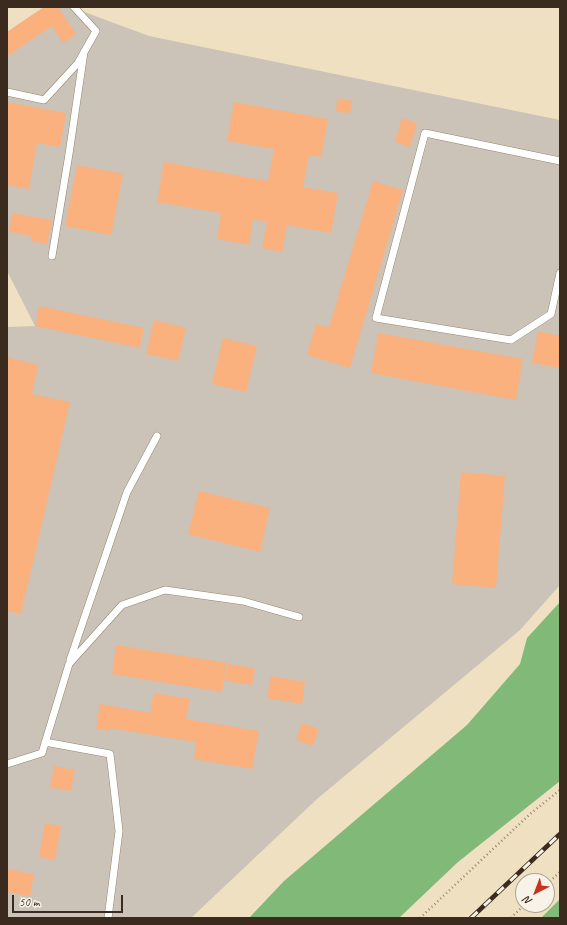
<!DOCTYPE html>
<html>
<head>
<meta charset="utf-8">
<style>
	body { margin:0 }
	#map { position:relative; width:567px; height:925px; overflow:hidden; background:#f0e0c2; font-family:Caveat,sans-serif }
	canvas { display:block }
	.frame { position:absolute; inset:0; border:8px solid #3b2a1e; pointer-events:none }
	.north { position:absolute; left:515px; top:873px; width:40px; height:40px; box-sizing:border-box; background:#f7f3e8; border:1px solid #aca397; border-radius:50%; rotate:222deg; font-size:11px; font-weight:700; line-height:16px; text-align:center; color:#3b2a1e }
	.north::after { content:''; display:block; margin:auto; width:14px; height:18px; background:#c8321e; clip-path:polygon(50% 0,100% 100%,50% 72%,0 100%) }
	.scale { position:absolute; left:12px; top:895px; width:111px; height:18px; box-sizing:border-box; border:2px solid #3b2a1e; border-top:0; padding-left:5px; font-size:12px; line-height:14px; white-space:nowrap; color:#3b2a1e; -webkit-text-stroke:3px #f7f3e8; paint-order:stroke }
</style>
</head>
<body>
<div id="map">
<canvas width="567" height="925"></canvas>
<div class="frame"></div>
<div class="north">N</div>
<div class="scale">50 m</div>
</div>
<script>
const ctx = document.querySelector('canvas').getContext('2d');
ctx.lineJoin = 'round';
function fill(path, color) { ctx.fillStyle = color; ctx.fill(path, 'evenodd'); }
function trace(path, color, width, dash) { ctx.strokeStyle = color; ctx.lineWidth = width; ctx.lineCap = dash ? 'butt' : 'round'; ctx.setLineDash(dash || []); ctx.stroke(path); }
const industrial = new Path2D(`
	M 44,7 L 71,7 L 149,36 L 560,120 L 560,585 L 520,630 L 317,799 L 191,918 L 7,918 L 7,327 L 35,326 L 7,271 L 7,32 Z`);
const forest = new Path2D(`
	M 560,602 L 560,781 L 458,862 L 399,918 L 249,918 L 284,881 L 467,725 L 520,664 L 527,638 Z
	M 560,899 L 560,918 L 541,918 Z`);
const building = new Path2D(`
	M 44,7 L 58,7 L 76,34 L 63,43 L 52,26 L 7,56 L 7,32 Z
	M 337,99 L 352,101 L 350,113 L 336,112 Z
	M 7,102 L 66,113 L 60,147 L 37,143 L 29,189 L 7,185 Z
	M 234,102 L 328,119 L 321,157 L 309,155 L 303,187 L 338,193 L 331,233 L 287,225 L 282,252 L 262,248 L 267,222 L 253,219 L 249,245 L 217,239 L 221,213 L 157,202 L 164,162 L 268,181 L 274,149 L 227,141 Z
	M 402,118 L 417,123 L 410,147 L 395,142 Z
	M 77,165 L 123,174 L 111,235 L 65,226 Z
	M 373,181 L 403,190 L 350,368 L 307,355 L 316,324 L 329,327 Z
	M 12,213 L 52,220 L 47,244 L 31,241 L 32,236 L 9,232 Z
	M 39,306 L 144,328 L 140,348 L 35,326 Z
	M 154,320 L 186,328 L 178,361 L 146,354 Z
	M 538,331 L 560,336 L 560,368 L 532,363 Z
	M 378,333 L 523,359 L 516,400 L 371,373 Z
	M 223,338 L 257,346 L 246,392 L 212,384 Z
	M 7,357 L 38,365 L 32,394 L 70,402 L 21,614 L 7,611 Z
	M 461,472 L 505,476 L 496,588 L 452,584 Z
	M 199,491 L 270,508 L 260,552 L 188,534 Z
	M 116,645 L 227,663 L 222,692 L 112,674 Z
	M 228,664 L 255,668 L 252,685 L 225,681 Z
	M 271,676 L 305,682 L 302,704 L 267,698 Z
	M 154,693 L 190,699 L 186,719 L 259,731 L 252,769 L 194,759 L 196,742 L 110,728 L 110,731 L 96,728 L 100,704 L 150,713 Z
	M 302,723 L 319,729 L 313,746 L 296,740 Z
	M 54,766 L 75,770 L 71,791 L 50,787 Z
	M 45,823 L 61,826 L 55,860 L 39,857 Z
	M 7,869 L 34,874 L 30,896 L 7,892 Z`);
const path = new Path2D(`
	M 547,884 L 560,872
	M 420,918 L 530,814 L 560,790
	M 511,918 L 524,905`);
const service = new Path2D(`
	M 7,92 L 44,100 L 78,63 L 96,31 L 74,7
	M 560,161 L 425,133 L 376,318 L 511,340 L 551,314 L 560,273
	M 52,256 L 69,154 L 84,52
	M 70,660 L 127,492 L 157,436
	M 45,742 L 110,754 L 119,831 L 108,918
	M 7,764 L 42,753 L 69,664 L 122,605 L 165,590 L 243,601 L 299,617`);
const rail = new Path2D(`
	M 471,918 L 560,834`);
fill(industrial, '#cbc3b8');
fill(forest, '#81ba78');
fill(building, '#fab17d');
trace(service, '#968570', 8);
trace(path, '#968570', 2.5, [1, 3]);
trace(service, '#fff', 7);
trace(rail, '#3b2a1e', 4.5);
trace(rail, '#f7f3e8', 3, [9]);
</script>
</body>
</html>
